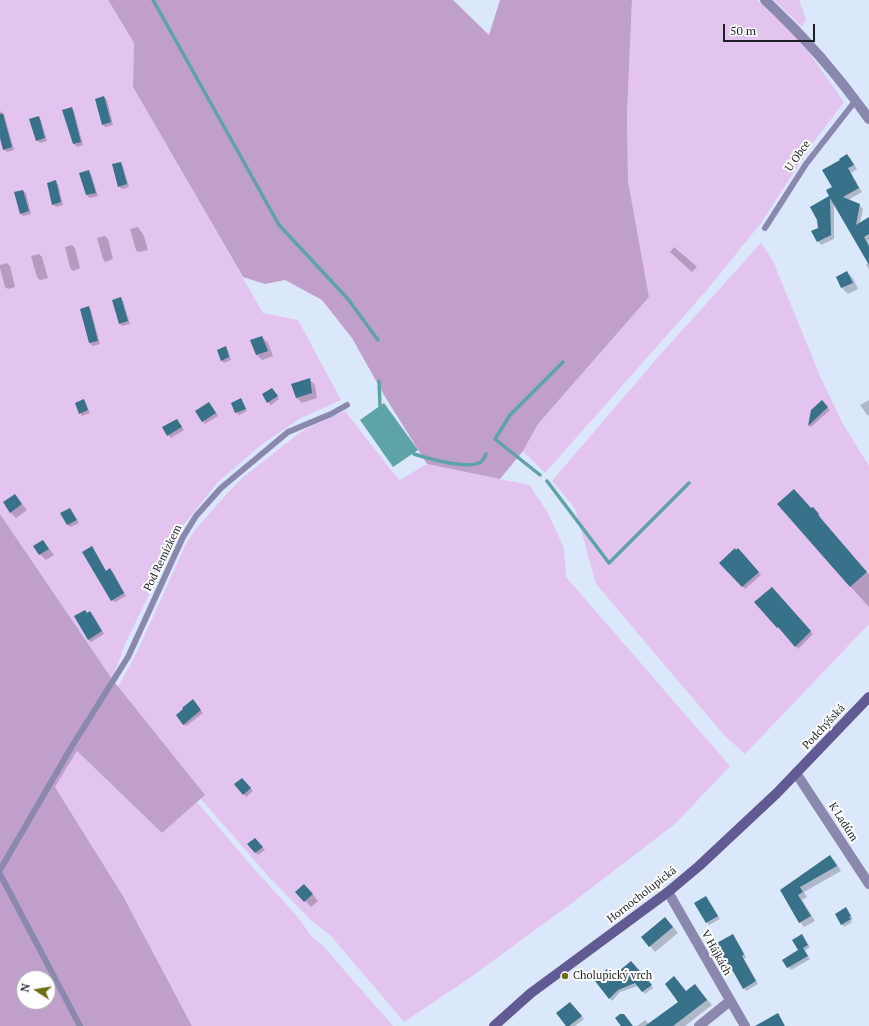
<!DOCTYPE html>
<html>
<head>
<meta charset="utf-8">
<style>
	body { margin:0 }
	#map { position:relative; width:869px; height:1026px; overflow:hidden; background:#dbe7fa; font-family:"PT Serif",serif }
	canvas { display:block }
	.north { position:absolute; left:16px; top:970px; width:40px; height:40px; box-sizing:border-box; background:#fff; border:1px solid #a5a7a9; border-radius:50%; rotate:282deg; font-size:11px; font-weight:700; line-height:16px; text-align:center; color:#1e2228 }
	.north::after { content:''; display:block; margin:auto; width:14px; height:18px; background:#6c6e11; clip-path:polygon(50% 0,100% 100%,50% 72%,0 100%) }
	.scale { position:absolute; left:723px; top:24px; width:92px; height:18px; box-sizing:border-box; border:2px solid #1e2228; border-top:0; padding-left:5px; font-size:12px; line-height:14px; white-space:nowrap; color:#1e2228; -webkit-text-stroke:3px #fff; paint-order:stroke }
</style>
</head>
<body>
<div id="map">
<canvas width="869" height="1026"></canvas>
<div class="north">N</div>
<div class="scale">50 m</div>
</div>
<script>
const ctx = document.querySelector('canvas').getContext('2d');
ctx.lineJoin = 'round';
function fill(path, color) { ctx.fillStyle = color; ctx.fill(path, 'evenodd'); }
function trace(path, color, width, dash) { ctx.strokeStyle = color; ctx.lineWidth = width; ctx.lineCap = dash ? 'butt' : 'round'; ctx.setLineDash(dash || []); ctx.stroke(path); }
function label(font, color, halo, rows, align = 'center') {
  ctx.font = font + ' "PT Serif",serif'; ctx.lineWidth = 4; ctx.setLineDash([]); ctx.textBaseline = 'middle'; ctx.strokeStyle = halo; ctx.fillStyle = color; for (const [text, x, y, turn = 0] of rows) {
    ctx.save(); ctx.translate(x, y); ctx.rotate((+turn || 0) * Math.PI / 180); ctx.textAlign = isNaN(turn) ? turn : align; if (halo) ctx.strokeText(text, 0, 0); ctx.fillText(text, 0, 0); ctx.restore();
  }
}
const green = new Path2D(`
	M 0,0 L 108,0 L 134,43 L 133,87 L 263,313 L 298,320 L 341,400 L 301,418 L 261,445 L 218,482 L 181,528 L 127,640 L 112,679 L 0,514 Z
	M 632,0 L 757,0 L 798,37 L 844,102 L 812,144 L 761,223 L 706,291 L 545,473 L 523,451 L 538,424 L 649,297 L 628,181 L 627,113 Z
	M 774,0 L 799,0 L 806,19 L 802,27 Z
	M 761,243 L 773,261 L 820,376 L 843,424 L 869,466 L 869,624 L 745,754 L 724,735 L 596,584 L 575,508 L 552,481 L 659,356 Z
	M 345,411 L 394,474 L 400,480 L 427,464 L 529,485 L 547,511 L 564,548 L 566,577 L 730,766 L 676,823 L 572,903 L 468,979 L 404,1022 L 331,936 L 310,919 L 268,876 L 201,799 L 204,795 L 118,687 L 137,652 L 185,546 L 195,530 L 223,498 L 242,478 L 293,438 L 306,429 Z
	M 77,751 L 162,833 L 197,802 L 255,870 L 297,916 L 312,937 L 324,947 L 393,1026 L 192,1026 L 123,896 L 55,787 Z`);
const forest = new Path2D(`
	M 108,0 L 453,0 L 489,35 L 500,0 L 632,0 L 627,113 L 628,181 L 649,297 L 538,424 L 523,451 L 500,479 L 427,464 L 384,395 L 352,338 L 322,300 L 285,280 L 265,284 L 243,277 L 133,87 L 134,43 Z
	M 0,514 L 112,679 L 205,795 L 162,833 L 77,751 L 55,787 L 123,896 L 192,1026 L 0,1026 ZM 24,978 L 48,978 L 48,1002 L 24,1002 Z`);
const water = new Path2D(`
	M 384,403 L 418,450 L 393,467 L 360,420 Z`);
const shadow = new Path2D(`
	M 104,97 L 107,100 L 113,125 L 105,127 L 102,124 Z
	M 72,108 L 74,111 L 83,145 L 77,147 L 74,144 L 64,111 Z
	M 0,111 L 4,114 L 14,150 L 7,152 L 4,149 L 0,134 Z
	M 38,117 L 41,120 L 47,141 L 40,143 L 37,140 Z
	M 847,155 L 851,159 L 857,169 L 851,173 L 862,192 L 848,200 L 859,205 L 863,209 L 860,223 L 869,218 L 869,240 L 868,241 L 869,244 L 869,252 L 834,202 L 834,239 L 821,245 L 818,241 L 818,219 L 831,196 L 841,161 Z
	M 121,163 L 123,166 L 129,187 L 122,189 L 119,186 Z
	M 88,172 L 91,174 L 98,196 L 90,198 L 87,195 L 81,174 Z
	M 55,182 L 58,184 L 63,205 L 56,207 L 53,204 Z
	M 23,191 L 26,193 L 31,214 L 23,216 L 21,214 Z
	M 138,227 L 144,236 L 148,250 L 138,252 L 136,250 L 130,229 Z
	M 105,236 L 108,239 L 113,259 L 105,262 L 103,259 L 97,238 Z
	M 72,245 L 75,248 L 80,268 L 73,271 L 70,268 L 65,247 Z
	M 674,247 L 695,265 L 697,267 L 692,272 L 670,252 Z
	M 39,254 L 42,257 L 48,278 L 40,280 L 37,277 L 31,256 Z
	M 7,263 L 10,266 L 15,287 L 8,289 L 5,287 L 0,268 L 0,265 Z
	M 869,263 L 869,270 L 866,264 Z
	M 847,272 L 853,278 L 858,289 L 848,294 L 842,288 L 837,277 Z
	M 121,298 L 123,301 L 130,324 L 122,326 L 120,323 Z
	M 89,307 L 91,310 L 100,344 L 93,346 L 90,343 L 81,309 Z
	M 262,337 L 268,343 L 273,356 L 262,360 L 256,354 Z
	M 225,348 L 228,350 L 231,360 L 224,363 L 221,360 Z
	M 310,380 L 315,385 L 317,398 L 302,403 L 296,397 Z
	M 275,392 L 279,399 L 271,405 L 268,402 Z
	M 241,399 L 243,402 L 247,411 L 239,415 L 236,412 Z
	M 84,400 L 86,403 L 90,413 L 82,416 L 80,413 Z
	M 869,400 L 869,415 L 868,416 L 860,405 Z
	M 822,402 L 830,410 L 811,427 L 809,425 L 812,410 Z
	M 212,406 L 218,416 L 205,424 L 203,421 Z
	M 177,420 L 184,430 L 171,438 L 168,435 Z
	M 15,495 L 27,510 L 16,518 L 10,512 Z
	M 813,508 L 821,517 L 819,518 L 869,575 L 869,607 L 829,563 L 811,510 Z
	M 70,509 L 79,523 L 70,527 L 61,514 Z
	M 43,541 L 54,555 L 46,560 L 40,554 Z
	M 92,548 L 106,572 L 110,570 L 113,572 L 126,596 L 115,602 L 112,600 Z
	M 741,552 L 761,575 L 745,589 L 721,563 Z
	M 772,588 L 813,634 L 798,649 L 756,602 Z
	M 85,611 L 88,613 L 90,612 L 93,615 L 104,634 L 91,642 L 88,639 Z
	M 195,703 L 203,713 L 186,726 L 183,724 Z
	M 242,779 L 253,791 L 246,797 L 244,794 Z
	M 255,839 L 265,850 L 258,855 L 248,844 Z
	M 830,856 L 835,861 L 841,871 L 804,892 L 807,897 L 802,900 L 815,921 L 804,927 L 800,922 L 781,890 Z
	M 310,891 L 318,901 L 311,907 L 297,892 Z
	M 706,897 L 720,919 L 709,925 L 695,903 Z
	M 848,911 L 853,919 L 851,920 L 852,922 L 844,927 L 842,924 Z
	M 671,924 L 678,933 L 655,952 L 650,946 Z
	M 733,935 L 746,957 L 744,959 L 758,984 L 746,991 L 728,964 Z
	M 802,935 L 810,947 L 805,951 L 810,959 L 791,970 L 783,960 L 799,950 Z
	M 634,965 L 653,988 L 645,994 L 638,986 L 620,992 L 612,1001 L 596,981 L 613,977 Z
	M 674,978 L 687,992 L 695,985 L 712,1005 L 685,1026 L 665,1026 L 680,1002 Z
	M 573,1005 L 584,1019 L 575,1026 L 567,1026 Z
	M 645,1020 L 651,1026 L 637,1026 Z`);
const stream = new Path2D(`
	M 153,0 L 279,225 L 348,299 L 378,340
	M 379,381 L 380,406 L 382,409
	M 495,439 L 510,415 L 563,362
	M 495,439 L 540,475
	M 411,450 L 414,454 C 430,459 466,470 481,462 C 483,460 485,457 486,454
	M 547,481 L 609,563 L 689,483`);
const building = new Path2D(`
	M 104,96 L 111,122 L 102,125 L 95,99 Z
	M 72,107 L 81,142 L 73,144 L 62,110 Z
	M 0,114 L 3,114 L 12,147 L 3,150 L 0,138 Z
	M 39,116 L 45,138 L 36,141 L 29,119 Z
	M 847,154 L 854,165 L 848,168 L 859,188 L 843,197 L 860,204 L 856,225 L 869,217 L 869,234 L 864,237 L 869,246 L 869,265 L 830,198 L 831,235 L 817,242 L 811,231 L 818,228 L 817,220 L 810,207 L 829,196 L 826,190 L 832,187 L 822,170 L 840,160 L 839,159 Z
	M 121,162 L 127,184 L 118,187 L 112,164 Z
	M 89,170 L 96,193 L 86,195 L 79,173 Z
	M 56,180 L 61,202 L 52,205 L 47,183 Z
	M 23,190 L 29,211 L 20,214 L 14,192 Z
	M 847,271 L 853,283 L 841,288 L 836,277 Z
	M 121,297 L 128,321 L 119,324 L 112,300 Z
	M 89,306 L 98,341 L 89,343 L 80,309 Z
	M 262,336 L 268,351 L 256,355 L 250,340 Z
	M 226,346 L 229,357 L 221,361 L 217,350 Z
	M 310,378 L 312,393 L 296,398 L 291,384 Z
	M 272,388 L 278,396 L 267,403 L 262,394 Z
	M 241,398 L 246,409 L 235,413 L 231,403 Z
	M 84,399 L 88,410 L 79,414 L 75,403 Z
	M 822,400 L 828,407 L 808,426 L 811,410 Z
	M 209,402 L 216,413 L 202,422 L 195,411 Z
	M 177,419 L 182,427 L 167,436 L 162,427 Z
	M 794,489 L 811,508 L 813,507 L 819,514 L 818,515 L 867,572 L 850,587 L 777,504 Z
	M 15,494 L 22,504 L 10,513 L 3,502 Z
	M 70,508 L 77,520 L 67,525 L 60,513 Z
	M 43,540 L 49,549 L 39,555 L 33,546 Z
	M 92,546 L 106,571 L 110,568 L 124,593 L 111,601 L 82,552 Z
	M 735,548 L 736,550 L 738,548 L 759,572 L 742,587 L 719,563 Z
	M 772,587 L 811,631 L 795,647 L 778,627 L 777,628 L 754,602 Z
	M 85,610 L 87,613 L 90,611 L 102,631 L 88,640 L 74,616 Z
	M 193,699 L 201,710 L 183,725 L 176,715 L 183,709 L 182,708 Z
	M 242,778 L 251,788 L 243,795 L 234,784 Z
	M 255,838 L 263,847 L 255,853 L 247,844 Z
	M 830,855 L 837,866 L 800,887 L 803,892 L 798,895 L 811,916 L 799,923 L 780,890 Z
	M 304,884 L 313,894 L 304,902 L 295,892 Z
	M 706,896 L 718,916 L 706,923 L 694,903 Z
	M 846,907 L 851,916 L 849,917 L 851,919 L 841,925 L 835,914 Z
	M 665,917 L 673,927 L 649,947 L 641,937 Z
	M 733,934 L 744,954 L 742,956 L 756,981 L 743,989 L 729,964 L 727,964 L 715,944 Z
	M 802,934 L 808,945 L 803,948 L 808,956 L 787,968 L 782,960 L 798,950 L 792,940 Z
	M 631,961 L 652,985 L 642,992 L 635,983 L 618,990 L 609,999 L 595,981 L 601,976 L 599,975 L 607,969 L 613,976 Z
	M 674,976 L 686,991 L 695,984 L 707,1000 L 673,1026 L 645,1026 L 678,1002 L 665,984 Z
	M 570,1002 L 582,1016 L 569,1026 L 566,1026 L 556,1013 Z
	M 778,1013 L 785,1026 L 755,1026 Z
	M 620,1014 L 624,1014 L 633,1026 L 621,1026 L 615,1018 Z`);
const lane = new Path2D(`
	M 765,228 L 806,164 L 856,100
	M 0,870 L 72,746 L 128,657 L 183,537 L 196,516 L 221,488 L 288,432 L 331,414 L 347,405
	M 0,874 L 80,1026`);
const street = new Path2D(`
	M 765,0 C 805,37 838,75 869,119
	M 796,773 L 869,884
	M 668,892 L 745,1026
	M 699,1026 L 730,1001`);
const secondary = new Path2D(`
	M 494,1026 L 531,993 L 668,892 L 699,866 L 777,793 L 869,697`);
const markers = [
	[565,976,4,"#6c6e11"]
];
const streetNames = [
	["U Obce",798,156,-55],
	["Pod Remízkem",163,558,-64],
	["Podchýšská",824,727,-47],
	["K Ladům",843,822,57],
	["Hornocholupická",642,895,-38],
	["V Hájkách",716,953,61]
];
const poiNames = [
	["Cholupický vrch",573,976]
];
fill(green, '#e3c4ee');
fill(forest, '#c09fca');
fill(water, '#5da3a7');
fill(shadow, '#0003');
trace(stream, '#5da3a7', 3.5);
fill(building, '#38718a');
trace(lane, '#8b88b0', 6);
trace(street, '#8b88b0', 10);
trace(secondary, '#615a93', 10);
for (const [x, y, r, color] of markers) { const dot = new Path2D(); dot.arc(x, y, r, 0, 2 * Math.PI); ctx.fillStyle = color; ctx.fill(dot); trace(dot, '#fff', 1.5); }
label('11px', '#1e2228', '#fff', streetNames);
label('11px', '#1e2228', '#fff', poiNames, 'left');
</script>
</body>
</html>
